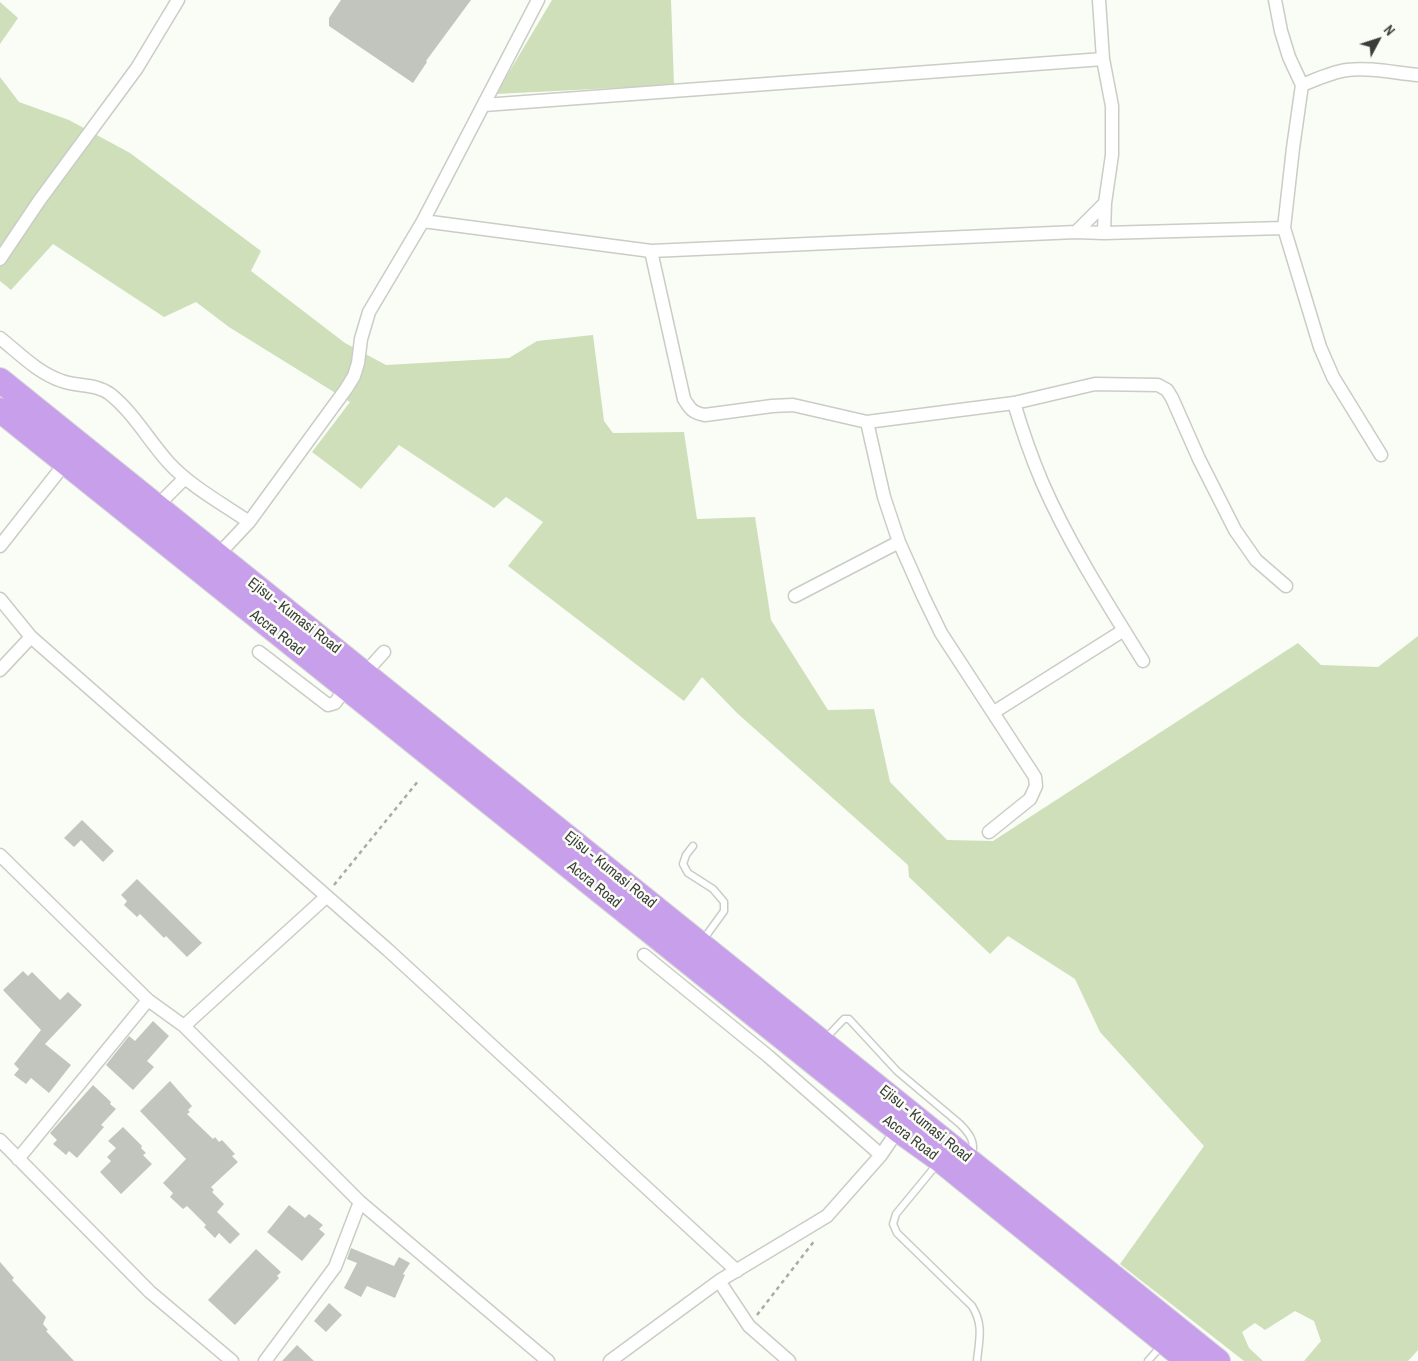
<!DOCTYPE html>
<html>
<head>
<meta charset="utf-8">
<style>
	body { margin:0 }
	#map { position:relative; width:1418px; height:1361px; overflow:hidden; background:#f9fdf5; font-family:"Archivo Narrow",sans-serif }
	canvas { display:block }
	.north { position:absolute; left:1353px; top:15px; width:50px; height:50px; -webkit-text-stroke:4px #f9fdf5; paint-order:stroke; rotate:50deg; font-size:14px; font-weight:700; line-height:20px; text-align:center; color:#3b3d3a }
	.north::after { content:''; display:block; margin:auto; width:18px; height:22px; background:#3b3d3a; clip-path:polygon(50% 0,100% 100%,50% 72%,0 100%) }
</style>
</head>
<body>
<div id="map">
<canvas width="1418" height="1361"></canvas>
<div class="north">N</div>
</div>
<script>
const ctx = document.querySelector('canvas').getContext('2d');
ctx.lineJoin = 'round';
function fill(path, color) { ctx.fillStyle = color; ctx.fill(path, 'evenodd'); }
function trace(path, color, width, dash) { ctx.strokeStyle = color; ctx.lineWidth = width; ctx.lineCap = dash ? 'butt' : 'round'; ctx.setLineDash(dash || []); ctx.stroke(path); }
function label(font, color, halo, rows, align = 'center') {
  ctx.font = font + ' "Archivo Narrow",sans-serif'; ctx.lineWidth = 5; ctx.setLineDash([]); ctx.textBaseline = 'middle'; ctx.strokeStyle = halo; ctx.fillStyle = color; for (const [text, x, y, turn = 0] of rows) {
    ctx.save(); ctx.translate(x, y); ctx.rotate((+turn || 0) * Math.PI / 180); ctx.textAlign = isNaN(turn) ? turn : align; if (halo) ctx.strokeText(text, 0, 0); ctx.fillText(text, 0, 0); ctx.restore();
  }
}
const green = new Path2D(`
	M 552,0 L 671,0 L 674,85 L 496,94 Z
	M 0,2 L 18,18 L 0,44 Z
	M 0,77 L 19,102 L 69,120 L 130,153 L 261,251 L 251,271 L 345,343 L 386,365 L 509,358 L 537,341 L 593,335 L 604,421 L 613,433 L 684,432 L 697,519 L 755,517 L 771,620 L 828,710 L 874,709 L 890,782 L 947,840 L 993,841 L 1298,643 L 1321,665 L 1378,667 L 1418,636 L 1418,1350 L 1408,1361 L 1304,1361 L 1321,1341 L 1314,1321 L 1295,1311 L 1265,1330 L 1255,1323 L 1242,1332 L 1249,1348 L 1263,1361 L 1244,1361 L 1120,1264 L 1204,1146 L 1100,1032 L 1075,979 L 1008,936 L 990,954 L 909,877 L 908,865 L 737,713 L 702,677 L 684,701 L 508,566 L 543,522 L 506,497 L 494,508 L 399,445 L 361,489 L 312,452 L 350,402 L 229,327 L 196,302 L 164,317 L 53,244 L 11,290 L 0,281 Z`);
const building = new Path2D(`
	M 341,0 L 471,0 L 426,61 L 427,62 L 413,83 L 329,26 L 329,18 Z
	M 82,820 L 114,851 L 103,862 L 81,840 L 74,847 L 64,838 Z
	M 137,879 L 202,943 L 187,957 L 166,936 L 164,938 L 140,914 L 137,917 L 124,905 L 127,901 L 121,895 Z
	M 23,971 L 28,976 L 32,972 L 60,1000 L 68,992 L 82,1005 L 45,1044 L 71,1065 L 49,1093 L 31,1078 L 26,1084 L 14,1075 L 19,1069 L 14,1064 L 41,1030 L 3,990 Z
	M 153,1021 L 169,1036 L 147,1061 L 154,1067 L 133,1090 L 106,1065 L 129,1036 L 135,1041 Z
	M 170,1081 L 192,1106 L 188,1110 L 190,1112 L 187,1114 L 213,1139 L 215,1137 L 219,1142 L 222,1140 L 235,1154 L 232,1156 L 238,1162 L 211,1187 L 214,1190 L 212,1192 L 224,1204 L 217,1212 L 240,1234 L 230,1244 L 219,1233 L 215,1238 L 204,1227 L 206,1225 L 187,1206 L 183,1209 L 170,1197 L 173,1193 L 163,1183 L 186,1159 L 140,1111 Z
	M 93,1085 L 111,1102 L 110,1104 L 116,1109 L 101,1125 L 104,1127 L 77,1158 L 69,1151 L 66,1155 L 53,1144 L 57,1140 L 50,1133 Z
	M 123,1127 L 142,1146 L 141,1148 L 146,1153 L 143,1155 L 152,1164 L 121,1194 L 100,1172 L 111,1161 L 107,1157 L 116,1148 L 108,1141 Z
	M 289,1205 L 305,1218 L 309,1214 L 323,1225 L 319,1229 L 325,1234 L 302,1261 L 267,1232 Z
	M 351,1248 L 394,1266 L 399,1257 L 410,1263 L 403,1274 L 405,1275 L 395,1298 L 367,1286 L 361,1297 L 344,1288 L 357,1263 L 347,1259 Z
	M 256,1249 L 281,1272 L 277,1276 L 279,1278 L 235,1325 L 208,1300 Z
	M 0,1262 L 14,1278 L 12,1280 L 46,1317 L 43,1324 L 48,1330 L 46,1331 L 74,1361 L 0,1361 Z
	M 329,1303 L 342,1315 L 326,1332 L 314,1321 Z
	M 297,1345 L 314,1361 L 282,1361 Z`);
const path = new Path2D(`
	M 334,885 L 419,780
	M 757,1315 L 815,1240`);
const lane = new Path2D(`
	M 693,846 L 686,855 L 683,864 L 688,873 L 713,889 L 724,902 L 724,911 L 703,940
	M 825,1039 L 844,1019 L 849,1019 L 897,1071 L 960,1124 C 969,1133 977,1143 971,1156
	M 938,1163 L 896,1214 L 893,1224 L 897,1233 L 972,1306 C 984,1325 979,1340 977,1361
	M 1148,1361 L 1162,1345`);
const street = new Path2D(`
	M 1099,0 L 1103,59 L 1112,106 L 1112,155 L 1105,203 L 1104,233
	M 1275,0 L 1281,31 L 1289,57 L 1302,85 L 1293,148 L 1284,228 L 1320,347 L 1333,377 L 1381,455
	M 1302,85 C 1317,79 1332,72 1347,70 C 1370,67 1395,73 1418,75
	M 484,105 L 1103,59
	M 423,221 L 651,251 L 1076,232 L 1104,233 L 1284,228
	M 1076,232 L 1105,203
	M 651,251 L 684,399 C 690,409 693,413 705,415 L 772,406 L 793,405 L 867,422 L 1014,403 L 1095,384 L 1158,385 L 1167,390 L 1172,398 L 1199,459 L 1235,530 L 1256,560 L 1286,586
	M 0,259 L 39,201 L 137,68 L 178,0
	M 0,338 C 20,354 38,373 62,381 C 78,387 95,383 110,394 C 133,412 149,441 169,463 C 190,486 223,504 249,522
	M 1014,403 C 1022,430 1031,456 1042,482 C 1069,544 1107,603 1143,661
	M 867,422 L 884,497 L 899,542 L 923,596 L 941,633 L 1035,777 L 1036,786 L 1030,799 L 989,832
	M 156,507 L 185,478
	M 0,546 L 66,462
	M 217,556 L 249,522 L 346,389 L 354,376 L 358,363 L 361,339 L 369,312 L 423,221 L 538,0
	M 795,596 L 899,542
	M 0,599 L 31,637 L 388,950 L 737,1271
	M 259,652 L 328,705 L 335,703 L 347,686
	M 0,670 L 31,637
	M 365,673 L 384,652
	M 994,712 L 1124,630
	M 0,855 L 148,1000 L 184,1026 L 360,1202 L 548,1361
	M 644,955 L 768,1056 L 881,1155
	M 184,1026 L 326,897
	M 0,1140 L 150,1292 L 232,1361
	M 18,1159 L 148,1000
	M 719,1281 L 749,1326 L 789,1361
	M 265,1361 L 335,1267 L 360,1202
	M 610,1361 L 719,1281 L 827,1216 L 881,1155 L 898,1130`);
const highway = new Path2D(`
	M 0,380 L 1218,1361
	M 0,410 L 898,1130 L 940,1160 L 1188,1361`);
const streetNames = [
	["Ejisu - Kumasi Road",294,616,38],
	["Accra Road",277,633,38],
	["Ejisu - Kumasi Road",610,870,39],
	["Accra Road",594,885,39],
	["Ejisu - Kumasi Road",925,1124,39],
	["Accra Road",910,1138,37]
];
fill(green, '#cedfba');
fill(building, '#c2c5be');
trace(lane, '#cacdc6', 9);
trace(street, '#cacdc6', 15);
trace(highway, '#d8d8d8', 26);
trace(path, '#a9aca6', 2.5, [4, 4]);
trace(lane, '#fff', 6);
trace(street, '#fff', 12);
trace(highway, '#c89feb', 24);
label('15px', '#3b3d3a', '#f9fdf5', streetNames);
</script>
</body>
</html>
